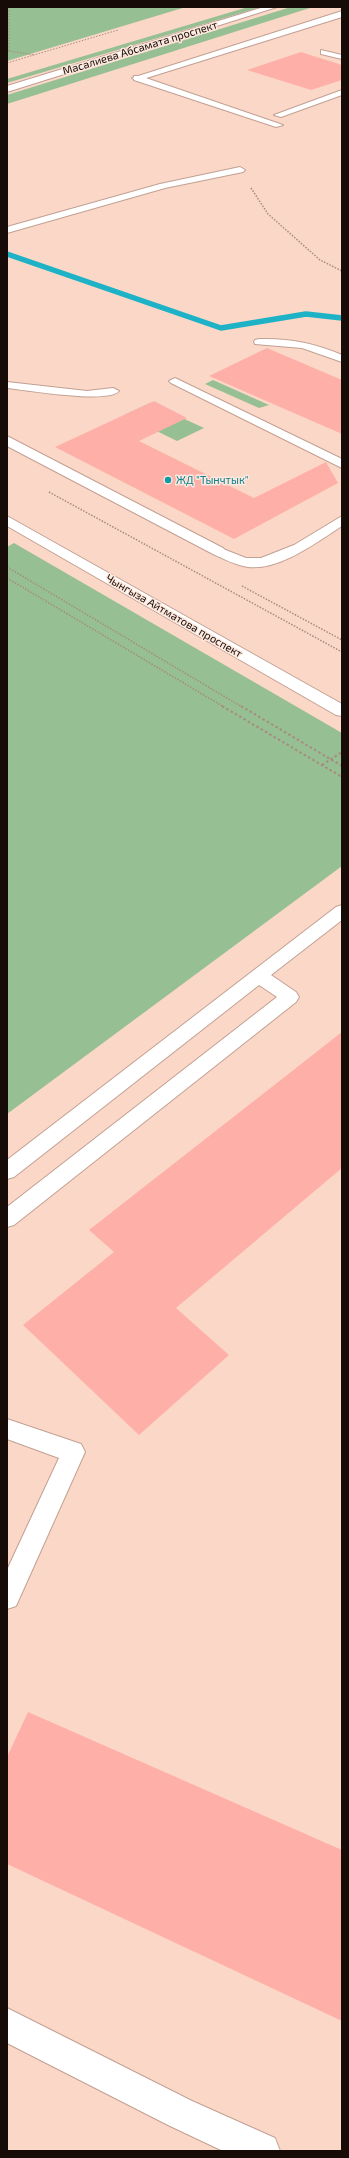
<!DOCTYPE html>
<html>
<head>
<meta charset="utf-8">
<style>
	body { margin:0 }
	#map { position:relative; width:349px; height:2158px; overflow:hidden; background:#fbd7c8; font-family:"Exo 2",sans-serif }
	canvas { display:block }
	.frame { position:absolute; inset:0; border:8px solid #160b06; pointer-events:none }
</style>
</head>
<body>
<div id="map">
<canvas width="349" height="2158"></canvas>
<div class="frame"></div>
</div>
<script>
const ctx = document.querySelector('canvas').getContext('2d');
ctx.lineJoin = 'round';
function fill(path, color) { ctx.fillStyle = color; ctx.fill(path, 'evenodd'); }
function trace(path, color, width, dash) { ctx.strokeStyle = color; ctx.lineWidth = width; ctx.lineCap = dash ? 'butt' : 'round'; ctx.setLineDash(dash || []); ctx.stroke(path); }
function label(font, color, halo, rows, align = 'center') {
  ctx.font = font + ' "Exo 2",sans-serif'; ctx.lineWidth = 3; ctx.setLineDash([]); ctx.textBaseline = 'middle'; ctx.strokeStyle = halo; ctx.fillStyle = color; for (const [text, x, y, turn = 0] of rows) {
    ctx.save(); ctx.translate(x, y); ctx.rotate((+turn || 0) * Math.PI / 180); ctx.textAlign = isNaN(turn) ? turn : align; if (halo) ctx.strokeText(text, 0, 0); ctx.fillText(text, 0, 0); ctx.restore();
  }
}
const green = new Path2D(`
	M 7,7 L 186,7 L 7,61 Z
	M 248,7 L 261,7 L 7,83 L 7,79 Z
	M 291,7 L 313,7 L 7,104 L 7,95 Z
	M 213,380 L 269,405 L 259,408 L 205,384 Z
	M 150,403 L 204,428 L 177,441 L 124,415 Z
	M 14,543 L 342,733 L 342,866 L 7,1114 L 7,547 Z`);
const stream = new Path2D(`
	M 7,254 L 221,328 L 306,314 L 342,318`);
const building = new Path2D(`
	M 301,52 L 342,65 L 342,80 L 311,90 L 247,70 Z
	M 267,348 L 342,380 L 342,434 L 209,376 Z
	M 154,401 L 187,418 L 139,441 L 254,498 L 326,462 L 338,483 L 234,539 L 55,447 Z
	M 342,1032 L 342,1168 L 176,1308 L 229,1355 L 139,1435 L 23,1325 L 114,1252 L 89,1230 Z
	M 28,1712 L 342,1850 L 342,2021 L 7,1864 L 7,1757 Z`);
const pathFar2 = new Path2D(`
	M 9,7 L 9,51
	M 8,51 L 35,55
	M 7,63 L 118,30`);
const pathFar1 = new Path2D(`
	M 251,188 L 268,214 L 320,260 L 342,271
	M 49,492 L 342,652
	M 7,567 L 242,707
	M 7,578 L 224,707
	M 242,586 L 342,640`);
const path = new Path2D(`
	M 222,706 L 342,777
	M 241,706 L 342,766
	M 322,765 L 342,752`);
const lane = new Path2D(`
	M 321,50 L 342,55 L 342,59 L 321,54 Z
	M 134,76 L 140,76 L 283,125 L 276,127 L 134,80 Z
	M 342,90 L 342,95 L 281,117 L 274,115 Z
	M 240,167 L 245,170 L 243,172 L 165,188 L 7,233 L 7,227 L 160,184 Z
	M 259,339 C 289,338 315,343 342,355 L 342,362 L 302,348 L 255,344 L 254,342 L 255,340 Z
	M 175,378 L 342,459 L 342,468 L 171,383 L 169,381 Z
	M 7,382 L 87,391 L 113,388 L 119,391 C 109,404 25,390 7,388 Z
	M 342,516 L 342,526 C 317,542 279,571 248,567 C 235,565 224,559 213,554 L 211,551 L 218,547 L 246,558 L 261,558 L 294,545 Z
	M 342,905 L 342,920 L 271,975 L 296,992 L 299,997 L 296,1002 L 14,1225 L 7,1227 L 7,1207 L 277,997 L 259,985 L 14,1177 L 7,1179 L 7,1160 L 336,907 Z
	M 7,1419 L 81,1444 L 85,1452 L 16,1606 L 7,1609 L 7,1570 L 59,1458 L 7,1439 Z`);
const street = new Path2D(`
	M 342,11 L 342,17 L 140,80 L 137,81 L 132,78 Z
	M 7,436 L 223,548 L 226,551 L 223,554 L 213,554 L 7,446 Z
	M 7,2008 L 192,2101 L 275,2138 L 280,2151 L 223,2151 L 168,2125 L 7,2043 Z`);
const secondary = new Path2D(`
	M 7,516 L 342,704 L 342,716 L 336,715 L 7,526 Z`);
const primary = new Path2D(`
	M 264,7 L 277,7 L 7,92 L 7,86 Z`);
const markers = [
	[168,480,4,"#0f9aa8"]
];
const farStreetnames = [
	["Масалиева Абсамата проспект",140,48,-17],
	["Чынгыза Айтматова проспект",174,616,30]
];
const farCulturenames = [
	["ЖД \"Тынчтык\"",176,480]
];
fill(green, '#96bf94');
trace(stream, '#1db2c6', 5.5);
fill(building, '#feb0a8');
trace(lane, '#c2a092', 2);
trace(street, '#c2a092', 2);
trace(secondary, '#c2a092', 2);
trace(primary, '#c2a092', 2);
trace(pathFar2, '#a68b80', 1, [1.5, 1.5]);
trace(pathFar1, '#a68b80', 1.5, [1.5, 1.5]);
trace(path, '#a68b80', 2, [2.5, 2.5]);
fill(lane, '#fff');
fill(street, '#fff');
fill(secondary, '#fff');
fill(primary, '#fff');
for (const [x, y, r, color] of markers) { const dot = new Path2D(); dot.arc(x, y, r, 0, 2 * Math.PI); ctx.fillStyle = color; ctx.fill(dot); trace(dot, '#fde8de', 1.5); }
label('11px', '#160b06', '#fde8de', farStreetnames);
label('11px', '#0d838f', '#fde8de', farCulturenames, 'left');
</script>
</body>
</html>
